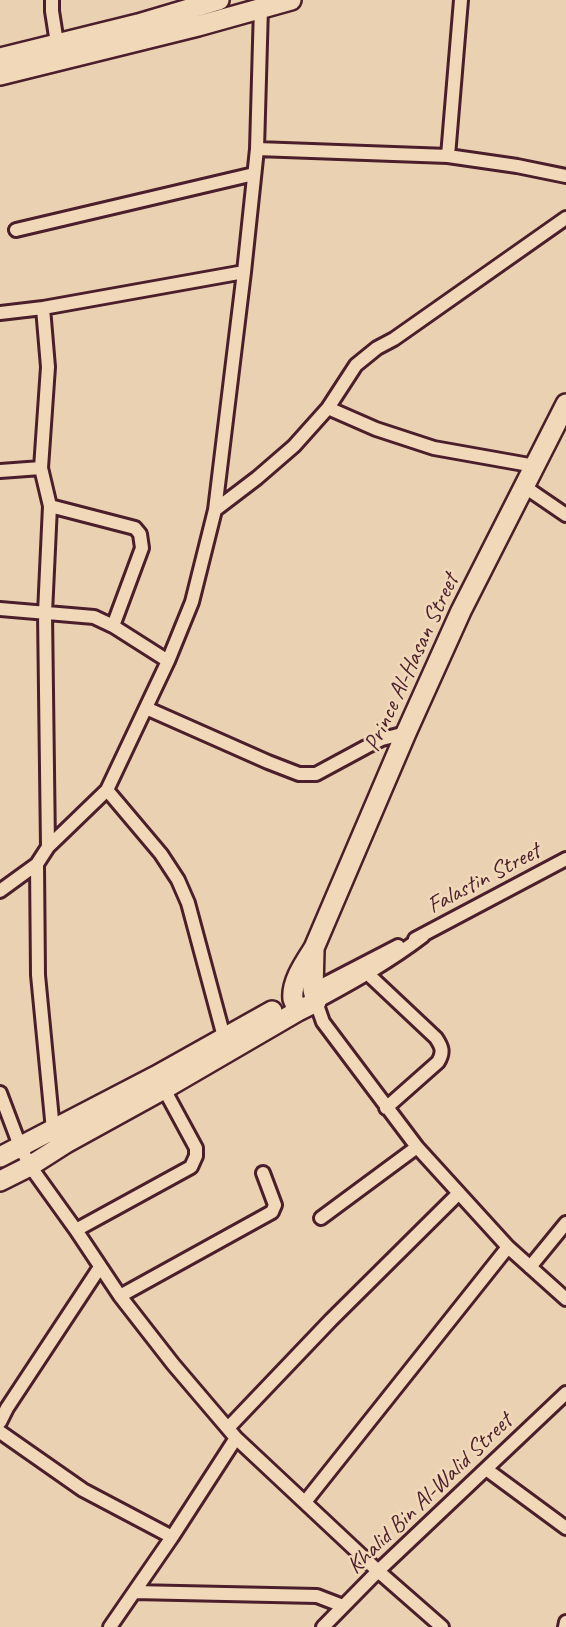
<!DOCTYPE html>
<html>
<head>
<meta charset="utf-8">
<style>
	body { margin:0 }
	canvas { display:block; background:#ead1b2 }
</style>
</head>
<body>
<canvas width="566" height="1627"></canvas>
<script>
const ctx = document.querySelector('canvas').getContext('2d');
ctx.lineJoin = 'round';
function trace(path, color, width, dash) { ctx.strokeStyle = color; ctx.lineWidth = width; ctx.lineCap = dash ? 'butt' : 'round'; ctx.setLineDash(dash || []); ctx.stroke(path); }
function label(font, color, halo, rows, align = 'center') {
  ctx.font = font + ' Caveat,sans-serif'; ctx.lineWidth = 5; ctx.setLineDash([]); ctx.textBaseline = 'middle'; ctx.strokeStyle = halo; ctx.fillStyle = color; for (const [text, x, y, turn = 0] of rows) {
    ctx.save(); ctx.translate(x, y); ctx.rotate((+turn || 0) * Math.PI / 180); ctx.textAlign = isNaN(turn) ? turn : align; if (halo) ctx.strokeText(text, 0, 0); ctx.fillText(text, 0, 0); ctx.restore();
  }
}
const minor = new Path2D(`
	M 52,0 L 52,11 L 57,43
	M 257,149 L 448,156 L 517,166 L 566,176
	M 448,156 L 461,0
	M 16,230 L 254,174
	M 0,313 L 43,308
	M 328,408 L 376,429 L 434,448 L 535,466
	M 0,471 L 41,468
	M 525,487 L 566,515
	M 215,510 L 257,478 L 294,446 L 328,408 L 356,365 L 377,348 L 394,339 L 566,218
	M 0,609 L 94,617 L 113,626 L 168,661
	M 113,626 L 142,548 L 140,534 L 135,528 L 50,506 L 41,468 L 48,367 L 43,308 L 244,272
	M 146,708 L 268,762 L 299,774 L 316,774 L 366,747 L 382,739 L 406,733
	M 107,790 L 161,854 L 178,880 L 188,903 L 224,1037
	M 48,847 L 45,613 L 50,506
	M 37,864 L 38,975 L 53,1130
	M 0,891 L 37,864 L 48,847 L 107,790 L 168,661 L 192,602 L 215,510 L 244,272 L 257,149 L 261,7
	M 423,936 C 389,962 353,982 316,1002 L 323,1022 L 417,1147 L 508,1247 L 566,1299
	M 415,939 L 566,859
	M 368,974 L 436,1038 C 442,1047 444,1052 438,1062 L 386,1108
	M 313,990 L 398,946
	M 0,1093 L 20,1146 L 30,1166 L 76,1230 L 120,1296 L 173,1364 L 236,1438 L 378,1571 L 442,1627
	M 321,1218 L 417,1147
	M 76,1230 L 191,1167 L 196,1156 L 196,1148 L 164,1089
	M 530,1267 L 566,1223
	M 120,1296 L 272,1212 L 275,1205 L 263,1173
	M 0,1422 L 7,1408 L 100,1267
	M 228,1428 L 331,1320 L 459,1193
	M 0,1432 L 83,1490 L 172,1537
	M 486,1469 L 566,1528
	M 305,1502 L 508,1247
	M 134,1592 L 317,1596 L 343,1606
	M 110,1627 L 172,1537 L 236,1438
	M 323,1627 L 378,1571 L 566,1393
	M 565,1627 L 566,1622`);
const primary = new Path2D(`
	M 0,58 L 138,24 L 219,0
	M 0,75 L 198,26 L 291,0
	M 298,1011 C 297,1009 294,1001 293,999 C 291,982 305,962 314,948 L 406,733 L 461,611 L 566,404
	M 0,1157 L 156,1076 L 272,1011
	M 0,1181 L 30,1166 L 66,1143 L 164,1089 L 298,1011 L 316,1002 L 313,990 L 314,950`);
const streetNames = [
	["Prince Al-Hasan Street",412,663,-65],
	["Falastin Street",484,879,-28],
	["Khalid Bin Al-Walid Street",430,1494,-44]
];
trace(minor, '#4a1f2b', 18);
trace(primary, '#4a1f2b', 24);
trace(minor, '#f1d8b8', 12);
trace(primary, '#f1d8b8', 19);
label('24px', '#4a1f2b', '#f1d8b8', streetNames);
</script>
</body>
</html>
